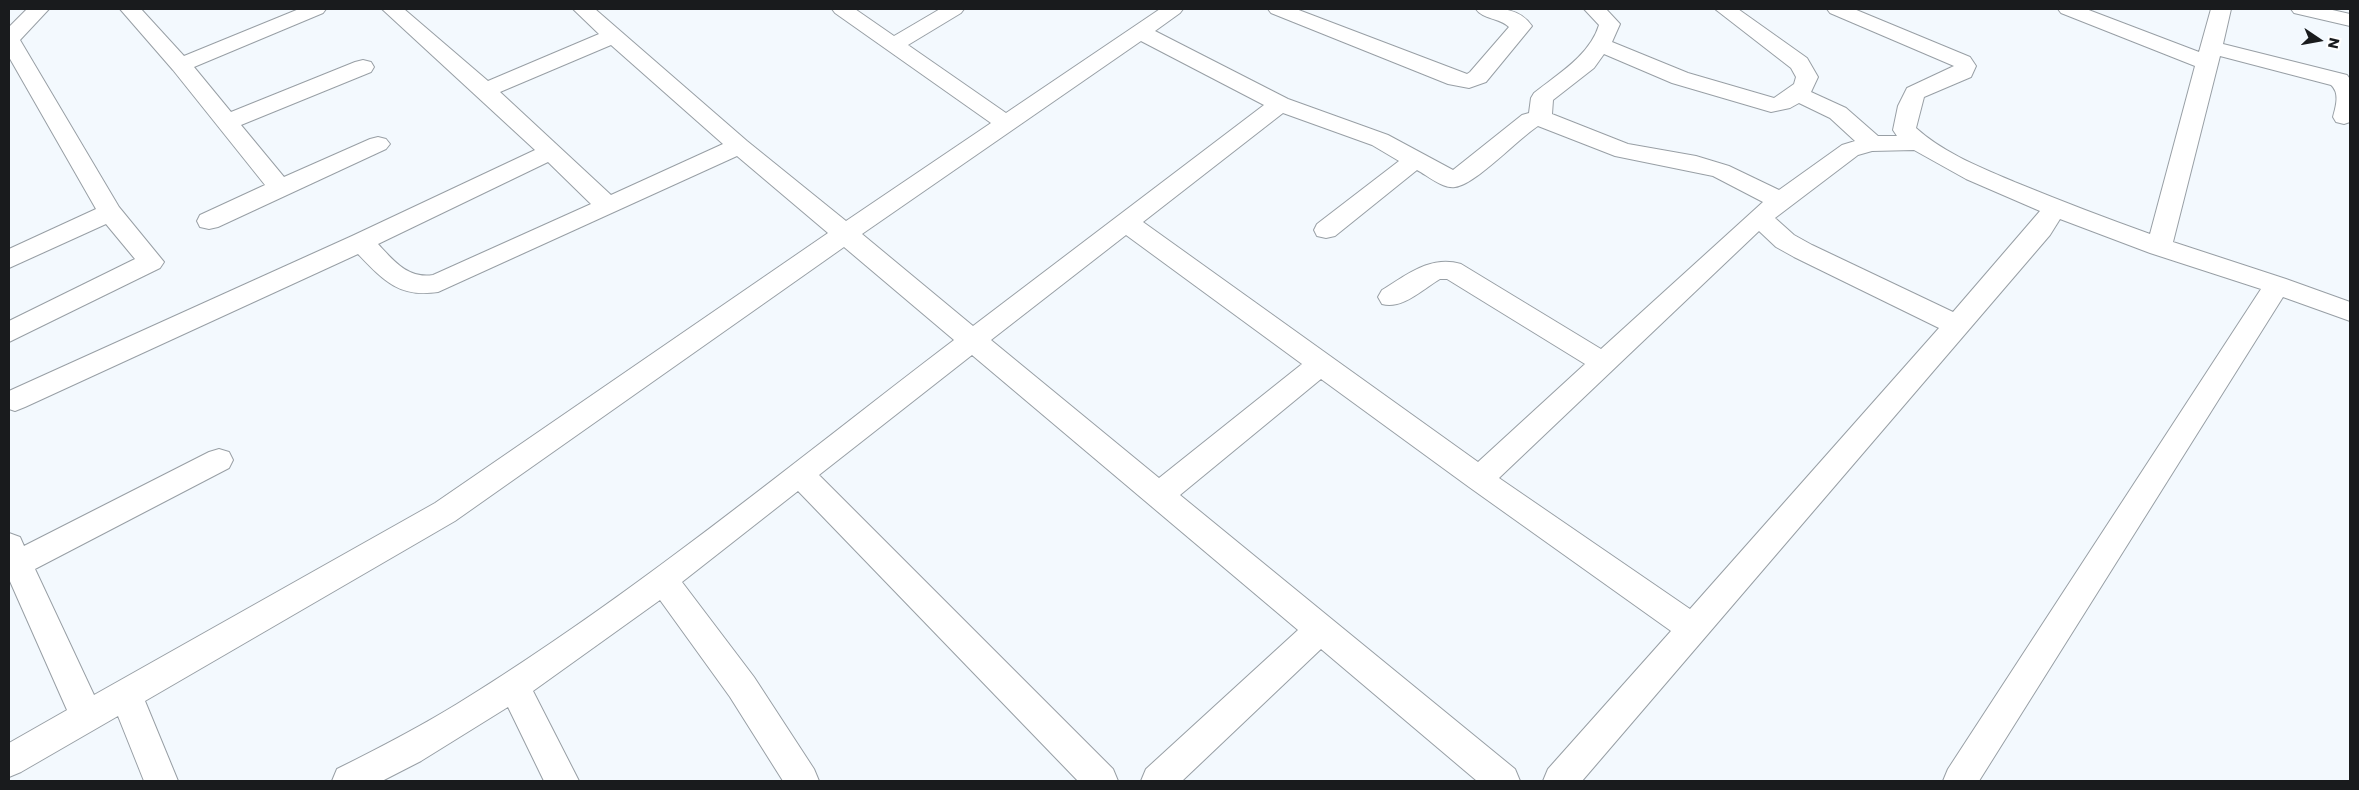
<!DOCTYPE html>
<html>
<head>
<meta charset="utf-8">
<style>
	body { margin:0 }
	#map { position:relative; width:2359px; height:790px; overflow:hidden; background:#f3f9fe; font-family:Poppins,sans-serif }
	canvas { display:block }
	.frame { position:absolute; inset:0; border:10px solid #191b1d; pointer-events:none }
	.north { position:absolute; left:2294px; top:15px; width:50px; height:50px; -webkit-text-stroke:4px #fff; paint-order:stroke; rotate:102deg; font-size:14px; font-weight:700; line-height:20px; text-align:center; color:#191b1d }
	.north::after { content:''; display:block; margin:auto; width:18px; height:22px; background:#191b1d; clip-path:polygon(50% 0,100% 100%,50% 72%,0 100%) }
</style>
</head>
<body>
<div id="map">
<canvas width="2359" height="790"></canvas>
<div class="frame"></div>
<div class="north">N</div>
</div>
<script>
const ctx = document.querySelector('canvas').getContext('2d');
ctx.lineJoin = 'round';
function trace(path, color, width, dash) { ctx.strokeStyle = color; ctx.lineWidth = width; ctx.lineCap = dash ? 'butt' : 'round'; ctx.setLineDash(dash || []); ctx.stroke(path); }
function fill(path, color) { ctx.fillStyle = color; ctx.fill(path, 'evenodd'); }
const minor = new Path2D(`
	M 27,9 L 49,9 L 20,40 L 119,207 L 164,262 L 160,268 L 9,342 L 9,321 L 135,259 L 106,224 L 9,268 L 9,249 L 96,209 L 9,57 L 9,27 Z
	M 120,9 L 141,9 L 184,56 L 299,9 L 326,9 L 323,13 L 194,67 L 231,112 L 355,62 L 363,60 L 371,62 L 374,67 L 371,72 L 241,125 L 284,177 L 370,139 L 378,137 L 386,139 L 390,144 L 386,149 L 218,227 L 209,229 L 200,227 L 197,221 L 200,215 L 265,185 L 173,70 Z
	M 382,9 L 404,9 L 488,81 L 599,34 L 573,9 L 595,9 L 747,141 L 846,221 L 991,123 L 835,13 L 832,9 L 855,9 L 894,36 L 940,9 L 964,9 L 961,13 L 908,45 L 1006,113 L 1160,9 L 1183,9 L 1180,13 L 1155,31 L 1288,99 L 1388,135 L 1453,170 L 1522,115 L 1529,113 L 1531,98 L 1534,93 C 1558,74 1590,55 1599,25 L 1584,9 L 1606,9 L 1620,24 L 1612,42 L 1688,73 L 1774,98 L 1794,84 L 1796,77 L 1791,68 L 1715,9 L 1738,9 L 1807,58 L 1818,77 L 1811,92 L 1846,108 L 1878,136 L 1897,136 L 1893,130 L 1898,106 L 1907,88 L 1954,66 L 1830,13 L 1827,9 L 1854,9 L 1970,57 L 1976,66 L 1971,77 L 1924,97 L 1916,128 C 1945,154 1982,168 2017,183 C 2061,201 2105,218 2150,234 L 2195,66 L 2061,13 L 2058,9 L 2086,9 L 2199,52 L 2211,9 L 2231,9 L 2223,44 L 2347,75 L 2350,79 L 2350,122 L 2344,124 L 2336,122 L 2333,117 C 2336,106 2340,93 2331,85 L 2220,56 L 2173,242 L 2286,279 L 2350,302 L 2350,321 L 2283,297 L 1979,781 L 1943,781 L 1948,769 L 2261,289 L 2150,253 L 2060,219 L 2050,235 L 1582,781 L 1543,781 L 1548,769 L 1671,631 L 1469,487 L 1321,379 L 1180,495 L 1515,769 L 1520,781 L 1477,781 L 1321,649 L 1182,781 L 1141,781 L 1146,769 L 1298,630 L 972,355 L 819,475 L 1113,769 L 1118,781 L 1078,781 L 798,491 L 682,582 L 754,677 L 814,769 L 819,781 L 783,781 L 730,697 L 660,600 L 533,691 L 579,781 L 544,781 L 508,707 L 421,761 L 382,781 L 332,781 L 337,769 C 377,749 418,728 457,704 C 631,597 791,464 954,340 L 844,247 L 455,521 L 145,701 L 178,781 L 144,781 L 118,716 L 21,772 L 9,777 L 9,743 L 67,710 L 9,579 L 9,533 L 20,537 L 24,546 L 209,452 L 219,449 L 229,452 L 233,460 L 229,468 L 35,569 L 94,695 L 435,503 L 828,233 L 737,156 L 438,292 C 399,298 383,280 358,254 L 25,407 L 15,411 L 9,409 L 9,391 L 352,236 L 535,150 ZM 1141,41 L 1264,105 L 973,326 L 862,234 ZM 611,45 L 723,144 L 611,195 L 500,92 ZM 1604,54 L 1672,83 L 1771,112 L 1790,108 L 1799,103 L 1830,118 L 1855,141 L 1842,145 L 1779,190 L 1729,166 L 1696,156 L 1628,144 L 1552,114 L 1553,100 L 1594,68 ZM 1283,113 L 1372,145 L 1399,161 L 1317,224 L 1314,230 L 1317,236 L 1326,238 L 1335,236 L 1417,170 C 1428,176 1443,189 1455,187 C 1475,185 1519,138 1538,126 L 1615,156 L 1713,176 L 1763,202 L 1601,349 L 1461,264 C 1430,255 1407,275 1382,290 L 1378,297 L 1382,304 C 1402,310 1423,289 1440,279 L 1447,279 L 1585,364 L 1478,462 L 1143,222 ZM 1914,150 L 1966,179 L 2040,211 L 1953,312 L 1812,245 L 1794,235 L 1775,218 L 1858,155 L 1872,151 ZM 548,162 L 591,204 L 433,275 C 408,279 394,261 378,244 ZM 1759,231 L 1776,247 L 1794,257 L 1939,328 L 1690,609 L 1499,478 ZM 1126,235 L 1302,364 L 1159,478 L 991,340 Z
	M 1268,9 L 1296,9 L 1467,74 L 1470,72 L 1509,27 C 1500,18 1482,19 1476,9 C 1497,9 1518,6 1532,26 L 1486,82 L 1469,88 L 1448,84 L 1271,13 Z
	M 2291,9 L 2328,9 L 2350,14 L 2350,26 L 2294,13 Z`);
trace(minor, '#989fa5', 2);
fill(minor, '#fff');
</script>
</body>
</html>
